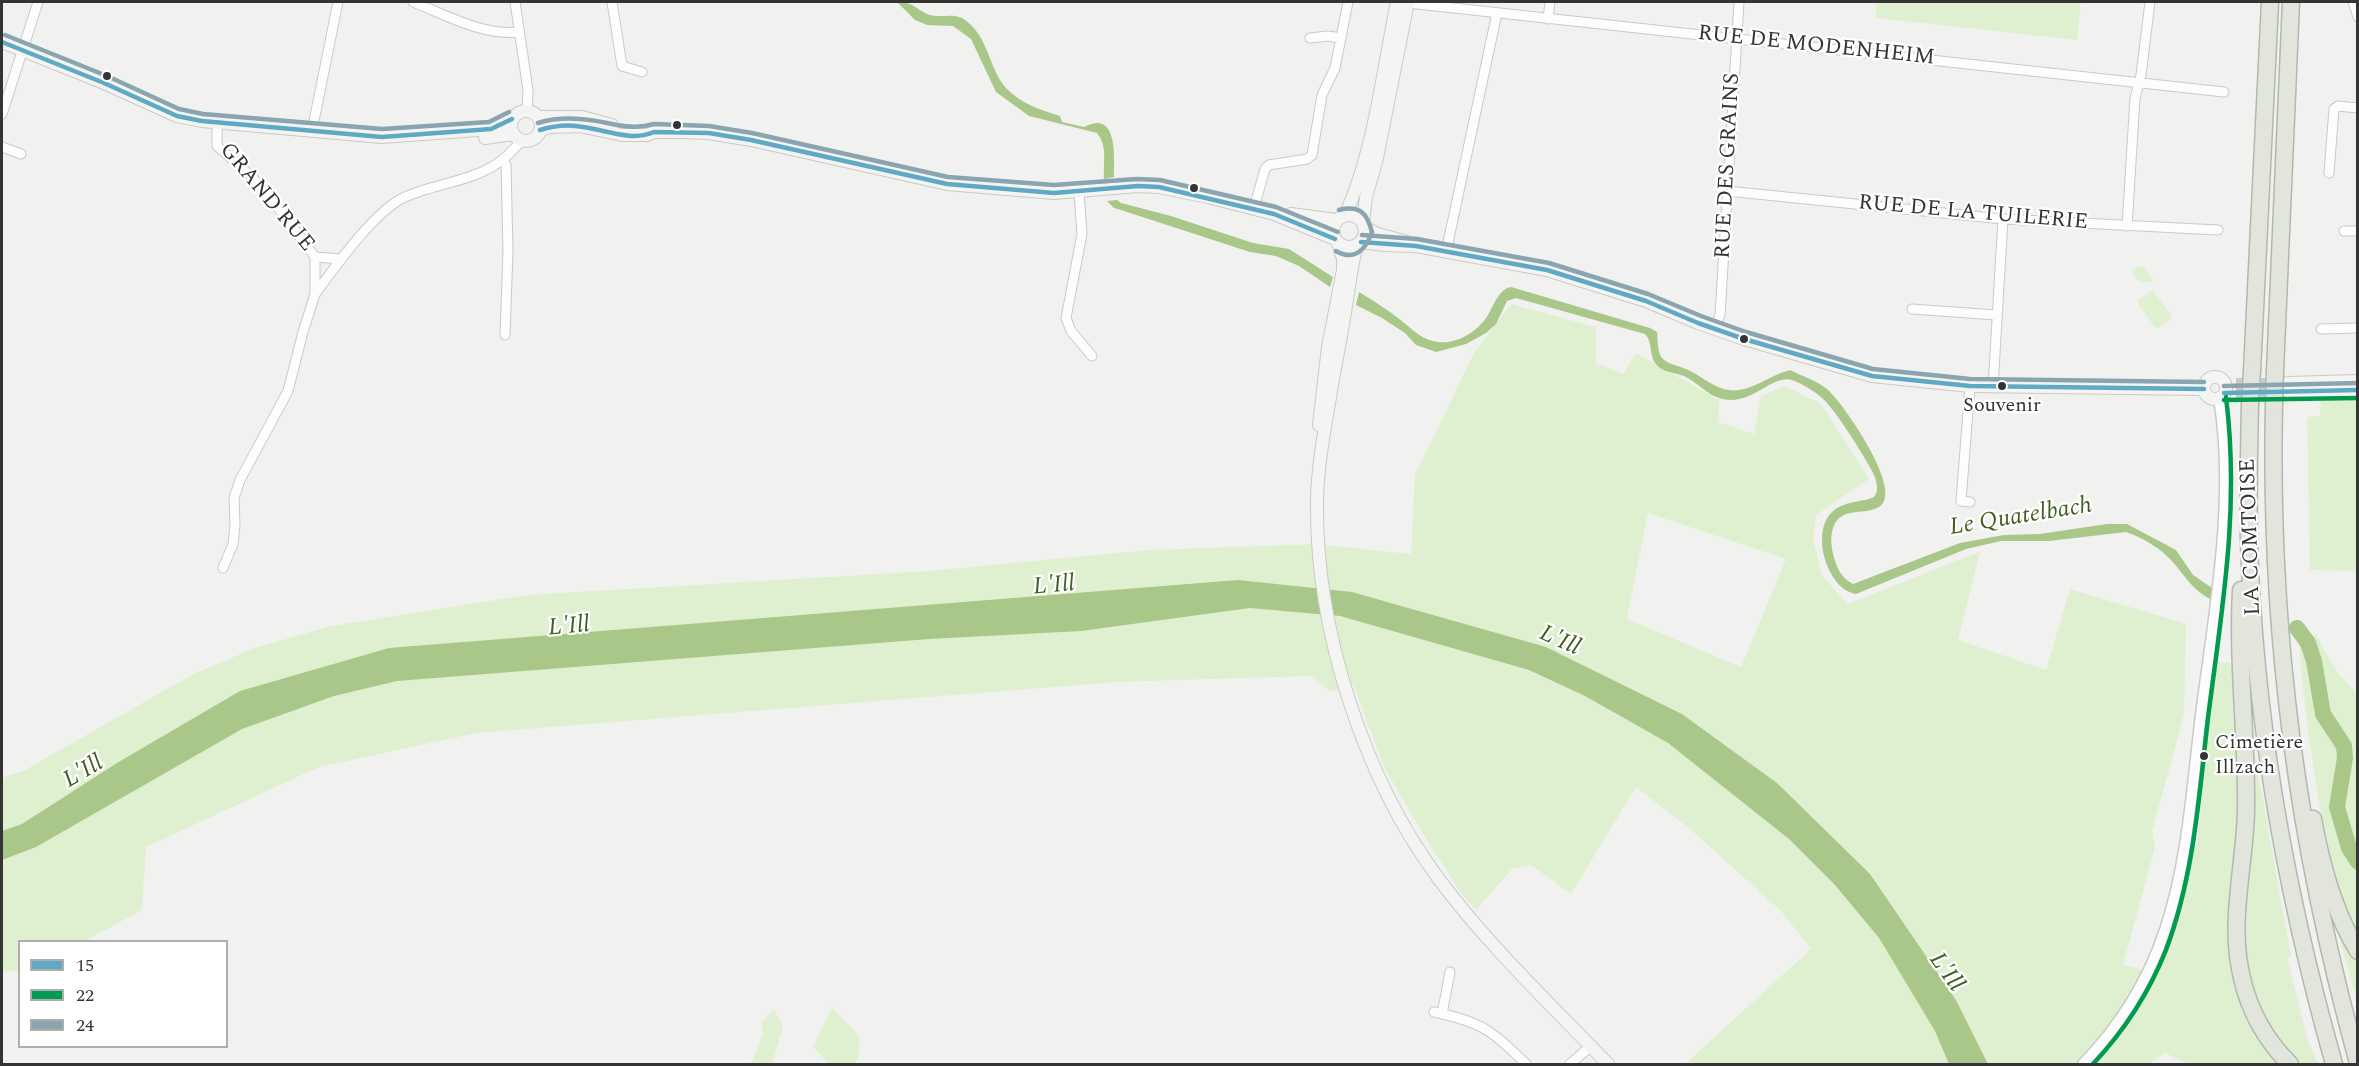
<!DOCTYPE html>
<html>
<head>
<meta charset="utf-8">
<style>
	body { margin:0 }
	#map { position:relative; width:2359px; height:1066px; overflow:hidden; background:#f1f2f0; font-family:Spectral,serif }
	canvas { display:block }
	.frame { position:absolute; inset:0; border:3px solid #333433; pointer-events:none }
	.legend { position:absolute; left:18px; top:940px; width:210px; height:108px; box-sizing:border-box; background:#fff; border:2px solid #adaead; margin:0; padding:8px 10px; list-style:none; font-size:18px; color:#333433 }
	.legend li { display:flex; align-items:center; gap:12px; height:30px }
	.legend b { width:30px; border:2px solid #adaead }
</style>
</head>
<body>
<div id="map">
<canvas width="2359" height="1066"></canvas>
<div class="frame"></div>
<ul class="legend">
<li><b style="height:8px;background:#60a9c5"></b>15</li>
<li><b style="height:8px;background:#009b4e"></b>22</li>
<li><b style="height:8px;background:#8aa4b0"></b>24</li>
</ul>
</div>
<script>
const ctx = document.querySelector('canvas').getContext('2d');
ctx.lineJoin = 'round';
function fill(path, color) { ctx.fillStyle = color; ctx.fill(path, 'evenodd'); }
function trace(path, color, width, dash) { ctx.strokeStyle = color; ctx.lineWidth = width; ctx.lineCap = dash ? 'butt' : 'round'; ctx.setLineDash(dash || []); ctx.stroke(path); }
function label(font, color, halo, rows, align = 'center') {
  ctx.font = font + ' Spectral,serif'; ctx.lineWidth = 4.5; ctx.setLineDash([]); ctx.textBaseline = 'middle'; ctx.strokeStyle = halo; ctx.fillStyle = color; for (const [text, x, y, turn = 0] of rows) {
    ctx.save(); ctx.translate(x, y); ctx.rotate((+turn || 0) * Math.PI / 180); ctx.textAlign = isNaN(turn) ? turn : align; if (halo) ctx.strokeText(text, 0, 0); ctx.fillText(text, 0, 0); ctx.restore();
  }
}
const green = new Path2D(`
	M 1877,2 L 2081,2 L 2077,40 L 1875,18 Z
	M 2143,266 L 2153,281 L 2143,283 L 2135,278 L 2132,269 Z
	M 2152,290 L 2171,315 L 2171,319 L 2158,328 L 2154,326 L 2138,304 L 2138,300 Z
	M 1511,304 L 1596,327 L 1596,363 L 1623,374 L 1636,353 L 1719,400 L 1718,422 L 1754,434 L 1761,396 L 1785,386 L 1821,404 L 1869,479 L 1816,515 L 1813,540 L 1822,575 L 1847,604 L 1980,552 L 1958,640 L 2046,670 L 2070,589 L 2186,624 L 2184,715 L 2152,831 L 2155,847 L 2123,965 L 2153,972 L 2189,844 L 2197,845 L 2201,807 L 2195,806 L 2214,663 L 2228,662 L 2231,664 L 2234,671 C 2235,714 2240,757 2238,799 C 2235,893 2204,988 2278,1064 L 2189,1064 L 2165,1053 L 2149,1064 L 1988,1064 L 1956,1000 L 1777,783 L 1682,714 L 1546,647 L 1352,592 L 1323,615 L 1340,616 L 1529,670 L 1585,696 L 1668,743 L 1789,839 L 1835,885 L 1879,938 L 1936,1031 L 1949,1064 L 1685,1064 L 1811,949 L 1781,911 L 1689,828 L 1636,787 L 1571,894 L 1531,865 L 1512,869 L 1476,910 L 1463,896 L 1425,837 L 1384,767 L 1353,684 L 1330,692 L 1312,676 L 1117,682 L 476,733 L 319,767 L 146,847 L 142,910 L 85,941 L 20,942 L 19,970 L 2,972 L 2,778 L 25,770 L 195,673 L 255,648 L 331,626 L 527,595 L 929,571 L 1149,550 L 1316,544 L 1411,554 L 1415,475 L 1475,351 ZM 1648,513 L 1786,559 L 1741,667 L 1627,619 Z
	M 2357,397 L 2357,571 L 2310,570 L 2307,417 L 2320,416 L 2321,398 Z
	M 2316,635 L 2338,673 L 2357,693 L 2357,937 C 2333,890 2324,835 2316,783 C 2308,734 2302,687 2299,638 Z
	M 2248,716 L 2291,957 L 2287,958 L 2307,1038 L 2318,1064 L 2296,1064 L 2260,1011 L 2243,959 Z
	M 2330,906 L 2357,963 L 2357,1001 Z
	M 832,1007 L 860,1037 L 858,1060 L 853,1064 L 829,1064 L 813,1047 Z
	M 774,1009 L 783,1027 L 772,1064 L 751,1064 L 763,1034 L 761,1022 Z`);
const water = new Path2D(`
	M 897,2 C 913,1 916,10 930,15 C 941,18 952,13 962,18 C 989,34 988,68 1006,88 C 1021,104 1041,110 1060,116 L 1062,122 L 1084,127 C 1118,109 1114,156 1114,177 L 1104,179 C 1103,163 1108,146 1097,133 L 1029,116 L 996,92 L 971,39 L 953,26 L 927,25 L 915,20 Z
	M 1117,200 L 1121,203 L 1171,216 L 1253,243 L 1289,249 L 1333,277 L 1330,287 L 1299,266 L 1276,256 L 1250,252 L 1124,211 L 1114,208 L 1107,201 Z
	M 1511,287 L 1650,328 L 1657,332 C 1658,339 1657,354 1663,359 C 1669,365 1681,366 1688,370 C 1705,378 1719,393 1739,390 C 1756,388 1773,374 1790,370 C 1802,376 1817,381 1827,389 C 1844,404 1895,479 1884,501 C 1878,515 1853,509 1842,516 C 1824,527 1832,561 1842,575 C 1845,579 1849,582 1853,584 L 1960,543 L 2004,535 L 2040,534 L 2107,524 L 2127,524 L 2176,550 L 2193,575 L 2212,588 L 2210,599 C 2190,588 2185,575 2170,559 C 2160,548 2141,537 2126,532 L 2049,541 L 2001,541 L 1966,549 L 1856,594 C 1827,589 1811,534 1831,513 C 1842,501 1860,503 1874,497 C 1879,491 1877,482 1874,475 C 1867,460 1835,409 1823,399 C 1816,392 1801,383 1792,380 C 1770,373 1749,412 1714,396 C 1704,391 1695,381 1684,376 C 1674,372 1662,373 1655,363 C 1649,354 1653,342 1645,334 L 1516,298 L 1507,301 L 1496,324 L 1486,333 L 1466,344 L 1436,352 L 1416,345 L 1405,333 L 1382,318 L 1356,305 L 1359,292 C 1372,300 1385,308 1398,318 C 1409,326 1419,338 1433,341 C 1454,347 1478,332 1488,315 C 1494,305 1499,289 1511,287 Z
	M 1238,580 L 1352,592 L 1546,647 L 1682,714 L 1777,783 L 1870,874 L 1956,1000 L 1988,1064 L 1949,1064 L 1935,1031 L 1879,938 L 1835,885 L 1789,839 L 1668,743 L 1585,696 L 1529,670 L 1340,616 L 1250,608 L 1081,631 L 929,639 L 397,681 L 334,696 L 242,729 L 36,847 L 2,860 L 2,831 L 22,824 L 117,763 L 240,691 L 389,648 Z`);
const river = new Path2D(`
	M 2297,628 L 2308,643 L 2314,661 L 2323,714 L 2344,746 L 2345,758 L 2337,807 L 2349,848 L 2358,862`);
const secondaryTunnel = new Path2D(`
	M 2236,384 L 2281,384
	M 2236,393 L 2283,392`);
const minor = new Path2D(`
	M 413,2 C 446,15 483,36 519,32
	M 515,2 L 528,90 L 527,111
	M 612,2 L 622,66 L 642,72
	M 2353,2 L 2358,17
	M 1408,3 L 2224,92
	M 1548,19 L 1550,2
	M 1310,38 L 1328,36 L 1341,38
	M 2,114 L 38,2
	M 217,122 L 217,146 L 251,176 L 269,196 L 315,257 L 341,259
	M 312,131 L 338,2
	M 2,147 L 21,154
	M 503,160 L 506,165 L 508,251 L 505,335
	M 2329,173 L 2334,109 L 2338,106 L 2358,108
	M 1727,191 L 2003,219 L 2218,230
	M 1079,192 L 1082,234 L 1066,318 L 1071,331 L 1092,356
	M 1254,208 L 1265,169 L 1269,165 L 1307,159 L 1312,155 L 1322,95 L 1335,68 L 1348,2
	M 2127,226 L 2135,98 L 2141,75 L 2150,2
	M 2344,231 L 2358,231
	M 1446,252 L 1497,13
	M 315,294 C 335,267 374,212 403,198 C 434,183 474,182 502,160 C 509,155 515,147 522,141
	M 1912,309 L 1996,315
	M 1714,329 L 1720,315 L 1739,2
	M 2321,329 L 2358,328
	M 1970,386 L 1961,501 L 1970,502
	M 1993,387 L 2003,219
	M 223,568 L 233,544 L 235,525 L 234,498 L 240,480 L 288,391 L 303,332 L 315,294 L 315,257
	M 1434,1012 C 1482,1022 1491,1030 1526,1064
	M 1442,1014 L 1450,972
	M 1570,1064 L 1591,1046`);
const tertiary = new Path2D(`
	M 2083,1064 C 2120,1026 2148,981 2165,930 C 2188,861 2192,787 2201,715 C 2214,613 2236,501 2219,398`);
const secondary = new Path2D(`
	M 2,42 L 104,83 L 177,116 L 202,121 L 382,137 L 491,129 L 512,119
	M511 126a15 15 0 1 1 30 0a15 15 0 1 1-30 0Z
	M 538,117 L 582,117 L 612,125
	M 540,130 L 550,127 L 580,126 L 622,135 L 647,135 L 654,132 L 682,132 L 709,133 L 751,140 L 947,184 L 1054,193 L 1138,186 L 1159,187 L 1208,197 L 1274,214 L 1335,239
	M 485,138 L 513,134
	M 1291,214 L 1337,220
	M 1345,215 C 1374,153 1383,69 1397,2
	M1333 231a16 16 0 1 1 32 0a16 16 0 1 1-32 0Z
	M 1363,223 L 1366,197 L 1377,158 L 1408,2
	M 1364,227 L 1378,234 L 1407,242
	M 1361,242 L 1384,245 L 1416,246 L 1547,270 L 1646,301 L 1698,323 L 1744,339 L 1872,376 L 1970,386 L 2204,389
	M 1357,245 C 1352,262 1350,281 1347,299 C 1343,328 1337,356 1332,385 C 1326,423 1318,460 1317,499 C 1315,627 1362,775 1438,878 C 1488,945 1550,1004 1608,1064
	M2204 388a11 11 0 1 1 22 0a11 11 0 1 1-22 0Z
	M 2288,383 L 2358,381
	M 2288,392 L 2358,390
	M 1319,425 L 1328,347 L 1343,270 L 1343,259 L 1338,243`);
const motorway = new Path2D(`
	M 2252,371 L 2270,2
	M 2275,371 L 2291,2
	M 2250,404 C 2249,450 2248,495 2249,541 C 2254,718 2286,894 2334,1064
	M 2274,404 C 2269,633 2297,842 2358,1063
	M 2241,590 C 2237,662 2247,737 2246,810 C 2245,866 2228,922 2242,978 C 2249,1010 2266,1041 2290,1064
	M 2313,819 C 2321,864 2334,912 2358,951`);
const motorwayBridge = new Path2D(`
	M 2250,404 L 2252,371
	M 2274,404 L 2275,371`);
const bus1 = new Path2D(`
	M 2,42 L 104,83 L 177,116 L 202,121 L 382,137 L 491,129 L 512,119
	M 540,130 C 553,126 569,124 583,127 C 606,130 632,142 654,132 L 709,133 L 751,140 L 947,184 L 1054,193 L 1138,186 L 1159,187 L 1274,214 L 1335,239
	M 1361,242 L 1416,246 L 1547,270 L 1646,301 L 1698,323 L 1744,339 L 1872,376 L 1970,386 L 2204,389
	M 2224,393 L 2358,390`);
const bus2 = new Path2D(`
	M 2224,400 L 2358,398
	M 2093,1064 C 2124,1031 2149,993 2166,950 C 2194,876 2199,796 2208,718 C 2222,608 2240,509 2226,397`);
const bus3 = new Path2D(`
	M 5,35 L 107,76 L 179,109 L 203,114 L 382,129 L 489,122 L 509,112
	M 538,123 C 551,119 566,118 580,119 C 606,120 628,132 654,124 L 709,126 L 752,133 L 948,177 L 1054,185 L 1137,179 L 1160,180 L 1276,207 L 1338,232
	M 1362,235 L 1417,239 L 1549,263 L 1648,294 L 1701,316 L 1746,332 L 1873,369 L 1970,379 L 2204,382
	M 1336,251 C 1355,262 1366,249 1372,232 C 1367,213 1360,205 1339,210
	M 2224,386 L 2358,383`);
const markers = [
	[107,76,5,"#333433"],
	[677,125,5,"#333433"],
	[1194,188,5,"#333433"],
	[1744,339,5,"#333433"],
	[2002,386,5,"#333433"],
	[2204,756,5,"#333433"]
];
const busNames = [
	["Souvenir",2002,407],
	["Cimetière",2215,744,"left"],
	["Illzach",2215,769,"left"]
];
const streetNames = [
	["RUE DE MODENHEIM",1816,47,6],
	["RUE DES GRAINS",1729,166,-87],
	["GRAND'RUE",266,198,50],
	["RUE DE LA TUILERIE",1973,214,5],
	["LA COMTOISE",2252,537,-92]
];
const waterNames = [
	["Le Quatelbach",2021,518,-9],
	["L'Ill",1054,587,-5],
	["L'Ill",569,628,-5],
	["L'Ill",1559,642,24],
	["L'Ill",84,773,-30],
	["L'Ill",1945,973,55]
];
fill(green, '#dff0d0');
fill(water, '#a8c788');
trace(river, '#a8c788', 16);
trace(secondaryTunnel, '#cbccca', 12, [12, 6]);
trace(minor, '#c9cac8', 11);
trace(tertiary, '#c9cac8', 13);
trace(secondary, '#c9cac8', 14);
trace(motorway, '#b3b8af', 19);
trace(minor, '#fdfdfd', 9);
trace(tertiary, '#fdfdfd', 10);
trace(secondary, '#f4f5f3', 12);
trace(motorway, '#e1e5dc', 16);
trace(motorwayBridge, '#b3b8af', 19, []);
trace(motorwayBridge, '#e1e5dc', 16);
trace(bus1, '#60a9c5', 4.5);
trace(bus2, '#009b4e', 4.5);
trace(bus3, '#8aa4b0', 4.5);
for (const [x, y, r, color] of markers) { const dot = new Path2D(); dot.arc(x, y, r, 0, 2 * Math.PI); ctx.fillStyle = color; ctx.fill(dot); trace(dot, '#fff', 2); }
label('20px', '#333433', '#fff', busNames);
label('22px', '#333433', '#fff', streetNames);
label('italic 24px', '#425f21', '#fff', waterNames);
</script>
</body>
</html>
